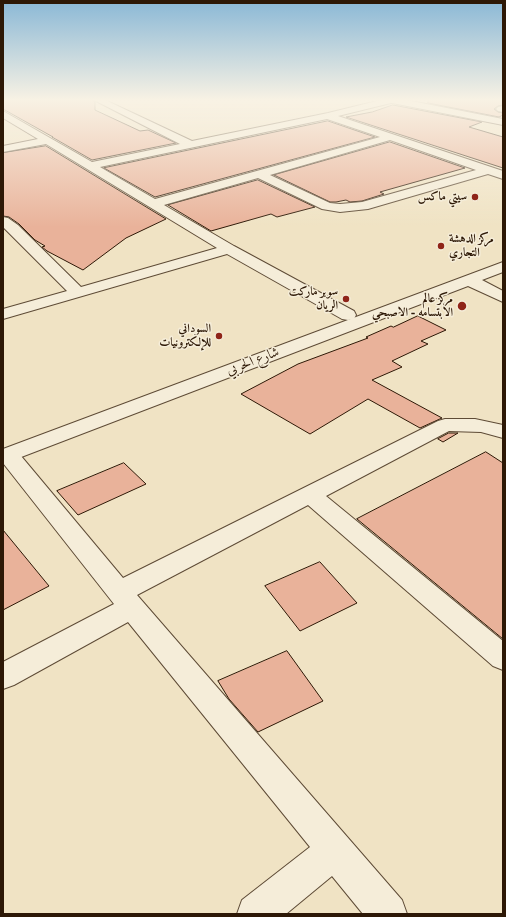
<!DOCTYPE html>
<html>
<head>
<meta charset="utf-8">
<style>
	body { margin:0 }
	#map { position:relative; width:506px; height:917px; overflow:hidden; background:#f0e3c4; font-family:"IM FELL Double Pica",serif }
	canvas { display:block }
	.frame { position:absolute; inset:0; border:4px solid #2d1806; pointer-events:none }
</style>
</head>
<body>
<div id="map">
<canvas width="506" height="917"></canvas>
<div class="frame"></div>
</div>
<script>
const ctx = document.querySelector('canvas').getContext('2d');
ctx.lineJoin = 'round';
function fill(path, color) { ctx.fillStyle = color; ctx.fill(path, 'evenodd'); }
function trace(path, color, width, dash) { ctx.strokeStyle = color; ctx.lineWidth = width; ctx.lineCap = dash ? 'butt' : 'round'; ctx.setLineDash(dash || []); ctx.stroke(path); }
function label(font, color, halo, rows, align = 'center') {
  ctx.font = font + ' "IM FELL Double Pica",Amiri,serif'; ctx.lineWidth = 3; ctx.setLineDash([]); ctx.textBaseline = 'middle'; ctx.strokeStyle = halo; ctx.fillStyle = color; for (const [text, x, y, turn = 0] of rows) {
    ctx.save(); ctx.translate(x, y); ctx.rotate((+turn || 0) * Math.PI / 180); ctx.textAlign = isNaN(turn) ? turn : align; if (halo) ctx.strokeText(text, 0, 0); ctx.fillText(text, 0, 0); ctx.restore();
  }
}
const building = new Path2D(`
	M 3,99 L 91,99 L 95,102 L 95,110 L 140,131 L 148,130 L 176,143 L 92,160 L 52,137 L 53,137 L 3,109 Z
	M 429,99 L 503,99 L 503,105 L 498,106 L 494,109 L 498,112 L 503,113 L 503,115 L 499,117 L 428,103 Z
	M 393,105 L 482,122 L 469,127 L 503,137 L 503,168 L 346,117 L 372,112 Z
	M 328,121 L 375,137 L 155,197 L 104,168 Z
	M 390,142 L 465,168 L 380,192 L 384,194 L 362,201 L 350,202 L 346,200 L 336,202 L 330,202 L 274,175 Z
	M 46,146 L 166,219 L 126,238 L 83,270 L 47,251 L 42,247 L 45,246 L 35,240 L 19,224 L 9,217 L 3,216 L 3,153 Z
	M 258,180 L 315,207 L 277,217 L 271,214 L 211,231 L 168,205 Z
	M 418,316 L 446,330 L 421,341 L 428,344 L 392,361 L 402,367 L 372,380 L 442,418 L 420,428 L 368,399 L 310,434 L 241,394 L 298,364 L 368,338 L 366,337 L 391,326 L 393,327 Z
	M 449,433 L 458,433 L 443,442 L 438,439 Z
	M 486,452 L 503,463 L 503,639 L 357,519 Z
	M 124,463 L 146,484 L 78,515 L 57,491 Z
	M 3,530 L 49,586 L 3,610 Z
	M 320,562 L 357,603 L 300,631 L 265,586 Z
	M 287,651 L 323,701 L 258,732 L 229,699 L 218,681 Z`);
const minor = new Path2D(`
	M 92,99 L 103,99 L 192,141 L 328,113 L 385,99 L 396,99 L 395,102 L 338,116 L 503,171 L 503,179 L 488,174 L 368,209 L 340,212 L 322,209 L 258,178 L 164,205 L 234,246 L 354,311 L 356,315 L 354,319 L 348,320 L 342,319 L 227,254 L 3,319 L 3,309 L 67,291 L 3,227 L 3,217 L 8,218 L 18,225 L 81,287 L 217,248 L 46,144 L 3,152 L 3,146 L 38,139 L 3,118 L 3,111 L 92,162 L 180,144 ZM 327,119 L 380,137 L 155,199 L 100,167 ZM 390,140 L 476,170 L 362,202 L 340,204 L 330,203 L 270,175 Z
	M 503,106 L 503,112 L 498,111 L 496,109 L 498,107 Z
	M 445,419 L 475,419 L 503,425 L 503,438 L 481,432 L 449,431 L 326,496 L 503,641 L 503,670 L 493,666 L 308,505 L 137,595 L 402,900 L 407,914 L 363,914 L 332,876 L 286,914 L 237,914 L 242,900 L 310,847 L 128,622 L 14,685 L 3,689 L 3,662 L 114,604 L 3,463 L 3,450 L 8,448 L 16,450 L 123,578 L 438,421 Z`);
const tertiary = new Path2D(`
	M 383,99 L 401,99 L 503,119 L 503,125 L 387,102 Z
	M 503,262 L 503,272 L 482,280 L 503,291 L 503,302 L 468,286 L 3,464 L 3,449 Z`);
const markers = [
	[475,197,4,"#8f2418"],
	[441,246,4,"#8f2418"],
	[346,299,4,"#8f2418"],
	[462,306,5,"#8f2418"],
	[219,336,4,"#8f2418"]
];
const farPoinames = [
	["سيتي ماكس",467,197],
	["مركز الدهشة",449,239,"left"],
	["التجاري",449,253,"left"],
	["سوبر ماركت",338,292],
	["الريان",338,306],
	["مركز عالم",453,299],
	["الابتسامه - الاصبحي",453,313],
	["السوداني",211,329],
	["للإلكترونيات",211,343]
];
const streetNames = [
	["شارع الحربي",253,362,-21]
];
fill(building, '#e9b29a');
trace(building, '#2d1806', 1);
trace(minor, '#5e4b36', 2);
trace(tertiary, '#5e4b36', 2);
fill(minor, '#f5edd9');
fill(tertiary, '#f5edd9');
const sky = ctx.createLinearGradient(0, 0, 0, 227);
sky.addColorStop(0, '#8ab8d6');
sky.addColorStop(0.44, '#f8f2e4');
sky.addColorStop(1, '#f8f2e400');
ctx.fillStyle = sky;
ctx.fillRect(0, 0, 506, 227);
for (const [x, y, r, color] of markers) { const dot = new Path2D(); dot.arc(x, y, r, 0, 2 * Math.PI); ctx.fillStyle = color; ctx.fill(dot); trace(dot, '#f5edd9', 1.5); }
label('bold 12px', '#2d1806', '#f5edd9', farPoinames, 'right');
label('14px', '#2d1806', '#f5edd9', streetNames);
</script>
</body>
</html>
